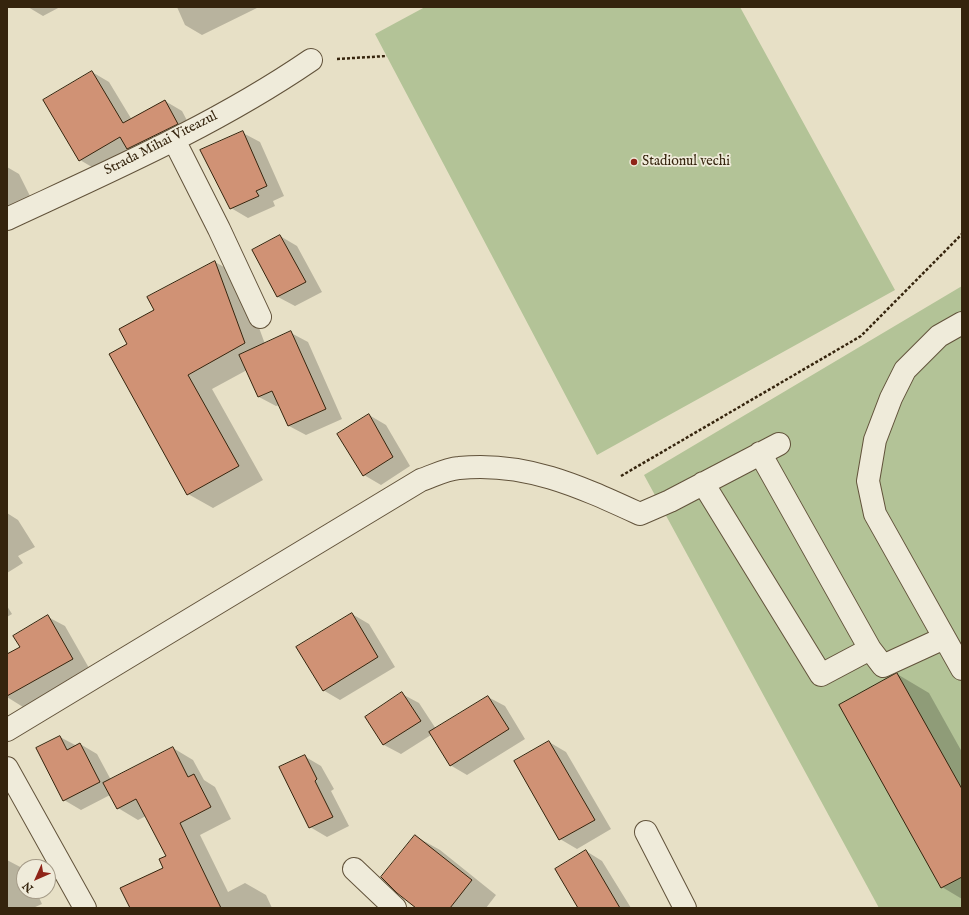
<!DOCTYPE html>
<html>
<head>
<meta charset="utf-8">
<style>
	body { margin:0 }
	#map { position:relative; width:969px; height:915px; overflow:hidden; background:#e7e0c6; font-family:"IM FELL English",serif }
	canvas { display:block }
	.frame { position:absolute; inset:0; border:8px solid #35240d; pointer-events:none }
	.north { position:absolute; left:16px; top:859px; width:40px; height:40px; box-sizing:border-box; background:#efebda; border:1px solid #a59b88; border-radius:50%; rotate:225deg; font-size:11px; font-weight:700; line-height:16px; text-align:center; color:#35240d }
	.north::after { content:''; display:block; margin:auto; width:14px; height:18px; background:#8f2418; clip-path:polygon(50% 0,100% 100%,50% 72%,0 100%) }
</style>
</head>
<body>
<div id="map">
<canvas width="969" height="915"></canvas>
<div class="frame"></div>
<div class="north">N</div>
</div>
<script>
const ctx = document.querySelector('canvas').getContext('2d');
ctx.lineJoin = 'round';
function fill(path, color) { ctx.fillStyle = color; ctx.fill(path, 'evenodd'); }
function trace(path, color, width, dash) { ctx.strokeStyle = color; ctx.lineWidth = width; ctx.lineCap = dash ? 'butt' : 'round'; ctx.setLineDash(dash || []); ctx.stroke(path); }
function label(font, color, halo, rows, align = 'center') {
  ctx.font = font + ' "IM FELL English",serif'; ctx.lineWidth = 3.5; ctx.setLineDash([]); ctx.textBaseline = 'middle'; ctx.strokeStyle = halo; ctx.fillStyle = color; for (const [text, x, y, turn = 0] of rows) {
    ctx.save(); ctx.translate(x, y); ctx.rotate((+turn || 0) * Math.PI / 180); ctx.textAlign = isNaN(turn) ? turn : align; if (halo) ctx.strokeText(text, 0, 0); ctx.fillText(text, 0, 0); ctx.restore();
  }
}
const green = new Path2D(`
	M 425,7 L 740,7 L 895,290 L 597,455 L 375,34 Z
	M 962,286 L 962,908 L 879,908 L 644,475 Z`);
const shadow = new Path2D(`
	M 28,7 L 60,7 L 43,16 Z
	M 177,7 L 259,7 L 202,35 L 185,25 Z
	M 92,72 L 109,82 L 132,120 L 165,101 L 182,111 L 194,134 L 97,170 L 80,160 Z
	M 243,133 L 260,142 L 284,196 L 273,201 L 275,206 L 248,218 L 231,208 Z
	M 7,167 L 19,174 L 36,208 L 7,222 Z
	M 280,236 L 297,246 L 322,292 L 295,306 L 278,297 L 253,250 Z
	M 215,262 L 240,276 L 265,344 L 291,333 L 308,342 L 342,419 L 306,435 L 289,426 L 280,405 L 276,406 L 259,397 L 247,370 L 212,389 L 263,480 L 213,508 L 188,494 L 128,344 L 155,310 Z
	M 369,415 L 386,425 L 410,466 L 381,485 L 364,475 Z
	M 7,513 L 18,520 L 35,547 L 18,556 L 23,563 L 7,573 Z
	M 7,606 L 12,614 L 7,617 Z
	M 352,614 L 369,624 L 395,667 L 340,700 L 323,690 Z
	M 48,617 L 65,626 L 89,668 L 23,707 L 7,697 L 7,655 L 21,647 Z
	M 897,674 L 929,693 L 962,752 L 962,899 L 942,887 Z
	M 402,694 L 419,703 L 436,729 L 488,697 L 505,706 L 525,739 L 467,775 L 450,765 L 431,735 L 401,754 L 384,745 L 366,718 Z
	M 60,737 L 77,746 L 80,744 L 97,754 L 111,780 L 173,748 L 193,760 L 204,780 L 215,787 L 231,819 L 200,835 L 228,892 L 245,883 L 266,895 L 272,908 L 131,908 L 165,868 L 167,856 L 146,816 L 138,820 L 118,808 L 110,795 L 81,810 L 64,800 Z
	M 549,742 L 566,752 L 611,829 L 577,849 L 560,839 Z
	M 304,756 L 321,766 L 334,789 L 331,791 L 349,826 L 327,837 L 310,827 Z
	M 415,836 L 440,850 L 496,895 L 486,908 L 418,908 Z
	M 586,851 L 602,861 L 631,908 L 580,908 Z
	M 7,860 L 24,869 L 24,891 L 36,891 L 42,904 L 33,908 L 9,908 L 7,907 Z`);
const building = new Path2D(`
	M 92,71 L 123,123 L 165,100 L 178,124 L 127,149 L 120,137 L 79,161 L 43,100 Z
	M 243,131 L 267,186 L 256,191 L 259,196 L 230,209 L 200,150 Z
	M 280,235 L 306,282 L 277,297 L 252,250 Z
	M 215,261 L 245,343 L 188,375 L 239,466 L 187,495 L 109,354 L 127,344 L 119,329 L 154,310 L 147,297 Z
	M 291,331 L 326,409 L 288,426 L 272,391 L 258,397 L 239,355 Z
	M 369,414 L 393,457 L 363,476 L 337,434 Z
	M 352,613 L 378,657 L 323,691 L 296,647 Z
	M 48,615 L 73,659 L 7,696 L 7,654 L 20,647 L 13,636 Z
	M 897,673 L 962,789 L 962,877 L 941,888 L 839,705 Z
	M 402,692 L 421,721 L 383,745 L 365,717 Z
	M 488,696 L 509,729 L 450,766 L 429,732 Z
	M 60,736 L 67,750 L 80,743 L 100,782 L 63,801 L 36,748 Z
	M 549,741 L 595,820 L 559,840 L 514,761 Z
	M 173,747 L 188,777 L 194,774 L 211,807 L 180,823 L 221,908 L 130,908 L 120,888 L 163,868 L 159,859 L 166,856 L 136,799 L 117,809 L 103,783 Z
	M 305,755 L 317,779 L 315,781 L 333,817 L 309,828 L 279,767 Z
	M 415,835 L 472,880 L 450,908 L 416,908 L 397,893 L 381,877 Z
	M 586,850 L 620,908 L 578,908 L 555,869 Z`);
const path = new Path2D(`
	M 337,59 L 387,56
	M 621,476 L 861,336 L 962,234`);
const minor = new Path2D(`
	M 174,140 L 219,229 L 260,317
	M 7,219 C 110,171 216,125 311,60
	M 962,323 L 939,336 L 905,370 L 891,398 L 875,440 L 868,481 L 875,514 L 962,669
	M 760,453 L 870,649
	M 703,483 L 821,675 L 870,649 L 883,666 L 944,638
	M 7,730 L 421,480 C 433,476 446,469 459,468 C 526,461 581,487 640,514 L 670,501 L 779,444
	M 7,768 L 85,908
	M 646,832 L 685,908
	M 354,869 L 395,908`);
const markers = [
	[634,162,4,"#8f2418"]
];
const streetNames = [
	["Strada Mihai Viteazul",161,144,-27]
];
const poiNames = [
	["Stadionul vechi",642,162]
];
fill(green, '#b3c397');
fill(shadow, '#0003');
fill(building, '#d09275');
trace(building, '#35240d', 1);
trace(minor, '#62533b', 24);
trace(path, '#35240d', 2.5, [3, 2]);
trace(minor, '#efebda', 22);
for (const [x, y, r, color] of markers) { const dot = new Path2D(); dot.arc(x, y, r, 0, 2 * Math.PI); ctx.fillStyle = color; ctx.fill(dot); trace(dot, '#efebda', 1.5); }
label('14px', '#35240d', '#efebda', streetNames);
label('14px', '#35240d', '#efebda', poiNames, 'left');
</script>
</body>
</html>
